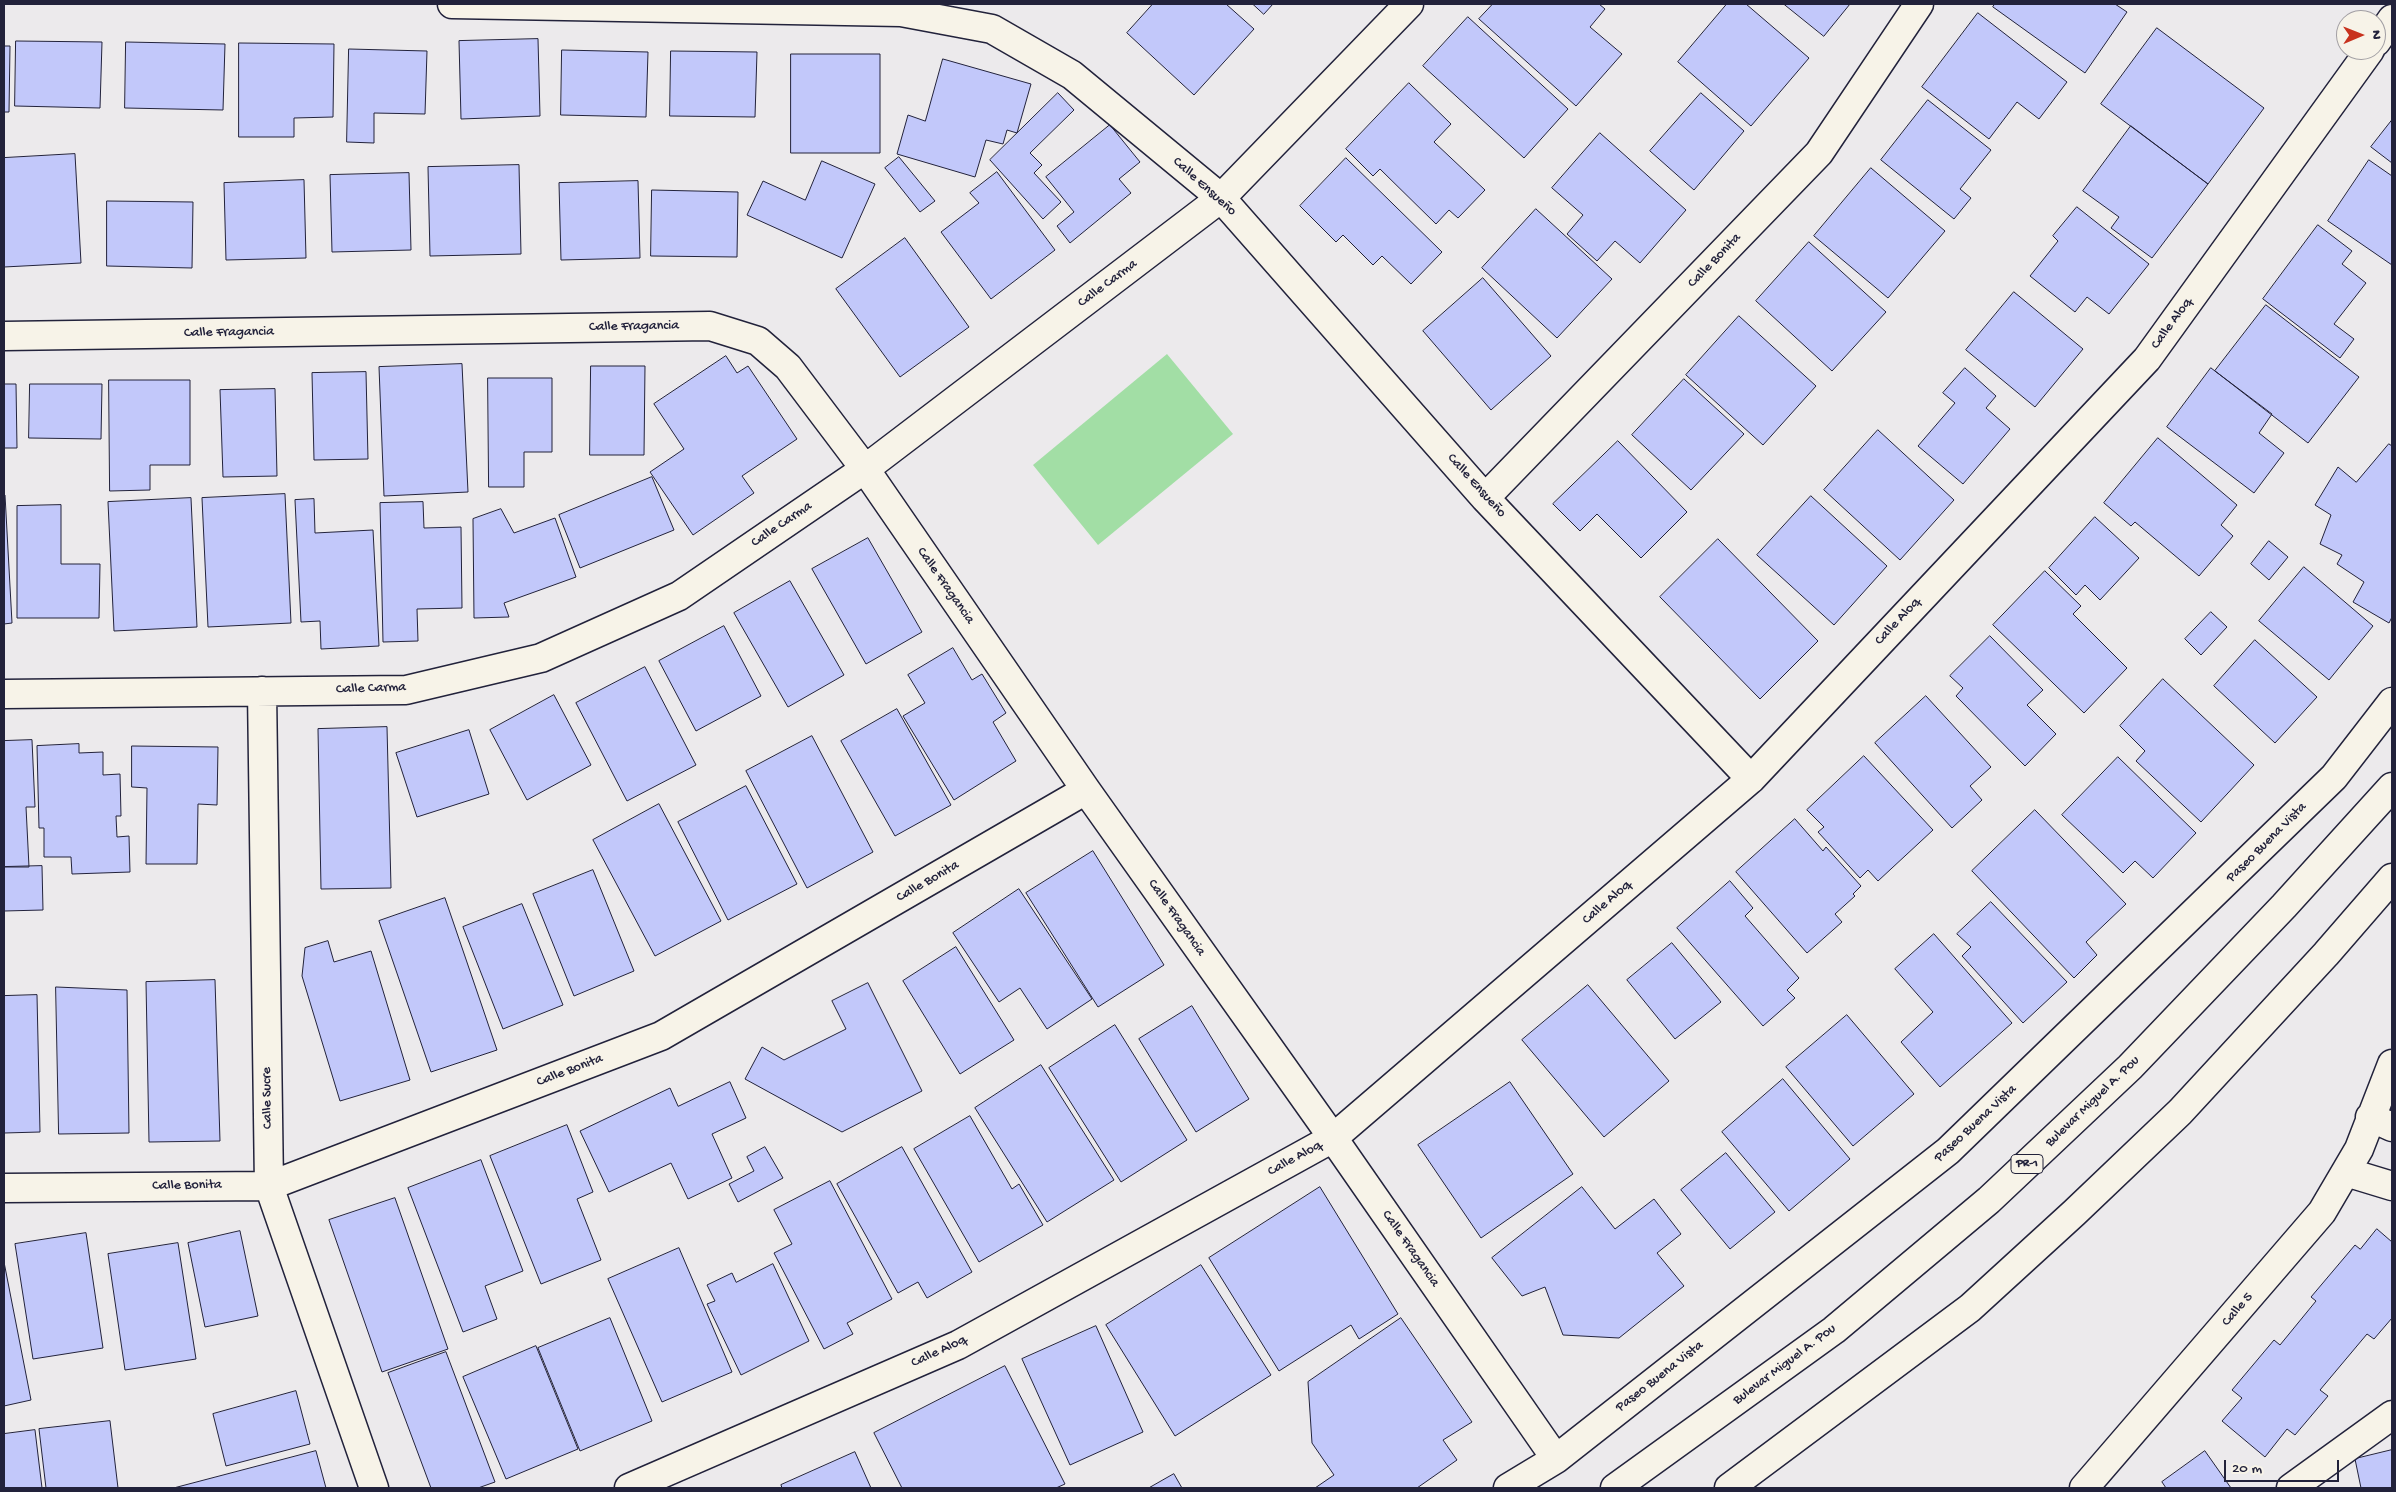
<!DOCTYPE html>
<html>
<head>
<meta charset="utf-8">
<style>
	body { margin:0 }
	#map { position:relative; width:2396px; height:1492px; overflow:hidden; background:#eceaec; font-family:"Gochi Hand",sans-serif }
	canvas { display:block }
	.frame { position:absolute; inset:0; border:5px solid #22223b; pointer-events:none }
	.north { position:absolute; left:2336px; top:10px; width:50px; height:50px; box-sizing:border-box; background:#f7f3e8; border:1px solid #a29fa3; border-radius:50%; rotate:89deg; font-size:14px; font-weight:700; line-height:20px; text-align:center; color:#22223b }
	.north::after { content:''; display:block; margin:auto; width:18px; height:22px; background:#c8321e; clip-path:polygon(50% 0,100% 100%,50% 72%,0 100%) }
	.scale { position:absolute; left:2224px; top:1460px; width:115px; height:22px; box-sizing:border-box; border:2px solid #22223b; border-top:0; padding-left:6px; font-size:15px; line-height:18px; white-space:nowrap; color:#22223b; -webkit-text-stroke:4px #f7f3e8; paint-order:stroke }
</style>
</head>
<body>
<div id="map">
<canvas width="2396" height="1492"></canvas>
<div class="frame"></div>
<div class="north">N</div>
<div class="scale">20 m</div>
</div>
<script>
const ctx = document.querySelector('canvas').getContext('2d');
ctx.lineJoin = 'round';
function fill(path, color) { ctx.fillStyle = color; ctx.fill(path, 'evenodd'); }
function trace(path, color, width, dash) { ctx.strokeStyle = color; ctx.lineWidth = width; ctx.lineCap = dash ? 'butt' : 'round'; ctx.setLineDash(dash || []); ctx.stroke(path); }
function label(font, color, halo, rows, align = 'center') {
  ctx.font = font + ' "Gochi Hand",sans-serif'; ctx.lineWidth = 5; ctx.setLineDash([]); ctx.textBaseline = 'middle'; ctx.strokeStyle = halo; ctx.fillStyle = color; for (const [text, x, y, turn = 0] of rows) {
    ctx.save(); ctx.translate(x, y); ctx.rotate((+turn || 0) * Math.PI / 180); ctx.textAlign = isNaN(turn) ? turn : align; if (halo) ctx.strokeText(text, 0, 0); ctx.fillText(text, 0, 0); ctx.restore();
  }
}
const green = new Path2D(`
	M 1167,354 L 1233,434 L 1098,545 L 1033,465 Z`);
const building = new Path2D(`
	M 1153,4 L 1226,4 L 1254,29 L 1194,95 L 1127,33 Z
	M 1253,4 L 1273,4 L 1264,14 Z
	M 1493,4 L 1599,4 L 1605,9 L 1590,27 L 1622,54 L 1576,106 L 1479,19 Z
	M 1727,4 L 1746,4 L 1809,58 L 1751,126 L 1678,62 Z
	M 1784,4 L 1850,4 L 1824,36 Z
	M 1995,4 L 2115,4 L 2127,12 L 2085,73 L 1993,7 Z
	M 1978,13 L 2067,82 L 2039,119 L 2017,102 L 1989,139 L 1922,87 Z
	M 1468,17 L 1568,109 L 1524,158 L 1423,66 Z
	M 2157,28 L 2264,108 L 2208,184 L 2101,104 Z
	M 538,39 L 540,116 L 461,119 L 459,41 Z
	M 16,41 L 102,42 L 100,108 L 15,106 Z
	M 126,42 L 225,44 L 223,110 L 125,108 Z
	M 239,43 L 334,44 L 333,117 L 294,118 L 294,137 L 239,137 Z
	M 4,46 L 10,46 L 9,112 L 4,112 Z
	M 349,49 L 427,51 L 425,114 L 374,113 L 374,143 L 347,142 Z
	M 562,50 L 648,52 L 646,117 L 561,115 Z
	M 671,51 L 757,52 L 755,117 L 670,116 Z
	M 791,54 L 880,54 L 880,153 L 791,153 Z
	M 943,59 L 1031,84 L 1017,133 L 1007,130 L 1003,144 L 986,140 L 975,177 L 897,154 L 908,115 L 925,121 Z
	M 1409,83 L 1451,124 L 1434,142 L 1485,190 L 1458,218 L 1449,210 L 1436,224 L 1380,169 L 1373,176 L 1346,149 Z
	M 1058,93 L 1074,110 L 1030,153 L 1042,165 L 1034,173 L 1061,202 L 1043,219 L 990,160 Z
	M 1701,93 L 1744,131 L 1694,190 L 1650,151 Z
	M 1928,100 L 1991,150 L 1960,189 L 1971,198 L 1954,219 L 1881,160 Z
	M 2392,120 L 2392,163 L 2371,147 Z
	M 1110,125 L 1140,162 L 1119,179 L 1131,193 L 1070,243 L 1057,226 L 1074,212 L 1046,177 Z
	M 2131,126 L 2208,184 L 2152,258 L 2111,228 L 2119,217 L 2083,191 Z
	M 1600,133 L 1686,210 L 1640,263 L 1615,241 L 1597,261 L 1567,234 L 1583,215 L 1552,188 Z
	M 75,154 L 81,263 L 4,267 L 4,158 Z
	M 899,157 L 935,201 L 920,212 L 885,168 Z
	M 1346,158 L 1442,252 L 1411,284 L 1382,256 L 1373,265 L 1343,235 L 1336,242 L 1300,206 Z
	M 2369,160 L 2392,176 L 2392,265 L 2328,221 Z
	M 822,161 L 875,184 L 842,258 L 747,215 L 763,181 L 805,200 Z
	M 519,165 L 521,254 L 430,256 L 428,167 Z
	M 1871,168 L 1945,231 L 1888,298 L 1814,236 Z
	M 997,172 L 1055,250 L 991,299 L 941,232 L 979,203 L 970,193 Z
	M 409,173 L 411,250 L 332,252 L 330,175 Z
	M 304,180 L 306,258 L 226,260 L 224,183 Z
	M 638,181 L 640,258 L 561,260 L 559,183 Z
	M 652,190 L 738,192 L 737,257 L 651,256 Z
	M 107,201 L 193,202 L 192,268 L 107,266 Z
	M 2077,207 L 2149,264 L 2109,314 L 2087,297 L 2075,312 L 2030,276 L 2058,241 L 2053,236 Z
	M 1536,209 L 1612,279 L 1557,338 L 1482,268 Z
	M 2318,225 L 2352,251 L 2342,264 L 2366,283 L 2334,324 L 2354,339 L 2340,358 L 2263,299 Z
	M 905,238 L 969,327 L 900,377 L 836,289 Z
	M 1809,242 L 1886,312 L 1832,371 L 1756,301 Z
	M 1483,278 L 1551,356 L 1491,410 L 1423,331 Z
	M 2014,292 L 2083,349 L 2035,407 L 1966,350 Z
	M 2266,305 L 2359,377 L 2308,443 L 2215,371 Z
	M 1739,316 L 1816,386 L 1763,445 L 1686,375 Z
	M 726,356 L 737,373 L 748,366 L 797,439 L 742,476 L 754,493 L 693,535 L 650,472 L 684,449 L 654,404 Z
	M 462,364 L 468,492 L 384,496 L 379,367 Z
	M 591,366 L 645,366 L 644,455 L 590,455 Z
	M 1965,368 L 1996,396 L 1986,408 L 2010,429 L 1963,484 L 1918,446 L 1955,403 L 1943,393 Z
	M 2211,368 L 2272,414 L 2259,433 L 2284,453 L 2254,493 L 2167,427 Z
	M 366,372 L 368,459 L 314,460 L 312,373 Z
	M 488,378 L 552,378 L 552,452 L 524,452 L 524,487 L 489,487 Z
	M 1684,379 L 1744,434 L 1691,490 L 1632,435 Z
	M 109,380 L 190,380 L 190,465 L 150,465 L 150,490 L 110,491 Z
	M 4,384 L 16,384 L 17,448 L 4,448 Z
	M 30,384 L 102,384 L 101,439 L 29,438 Z
	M 275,389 L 277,476 L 223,477 L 220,390 Z
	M 1878,430 L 1954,500 L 1900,560 L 1824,490 Z
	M 2158,438 L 2237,505 L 2221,525 L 2233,536 L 2199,576 L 2135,522 L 2131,526 L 2104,503 Z
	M 1618,441 L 1687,512 L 1641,558 L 1597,514 L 1580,531 L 1553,504 Z
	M 2389,444 L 2392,446 L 2392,617 L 2389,623 L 2353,602 L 2364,582 L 2337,564 L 2342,555 L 2320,544 L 2331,515 L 2315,505 L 2338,467 L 2356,482 Z
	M 652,477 L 674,530 L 580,568 L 559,515 Z
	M 285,494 L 291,623 L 208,627 L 202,498 Z
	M 4,495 L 5,495 L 12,623 L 4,624 Z
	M 1811,496 L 1887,566 L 1834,625 L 1757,555 Z
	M 191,498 L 197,627 L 114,631 L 108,502 Z
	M 314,499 L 315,533 L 373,530 L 379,646 L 321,649 L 320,621 L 301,622 L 295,500 Z
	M 423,502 L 424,528 L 461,527 L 462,608 L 417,609 L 418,641 L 383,642 L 380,503 Z
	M 61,505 L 61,564 L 100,564 L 99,618 L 17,618 L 17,506 Z
	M 501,509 L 514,533 L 555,518 L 576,577 L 504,603 L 509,617 L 474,618 L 473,519 Z
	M 2095,517 L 2139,558 L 2100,600 L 2085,585 L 2076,595 L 2049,568 Z
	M 868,538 L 922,632 L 866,664 L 812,569 Z
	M 1718,539 L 1818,641 L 1760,699 L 1660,597 Z
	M 2269,541 L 2288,557 L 2269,580 L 2251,564 Z
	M 2304,567 L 2373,626 L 2329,680 L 2259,621 Z
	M 2045,571 L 2081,606 L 2073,614 L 2127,668 L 2084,713 L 1993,625 Z
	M 790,581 L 844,675 L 788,707 L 734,613 Z
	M 2211,612 L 2227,627 L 2201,655 L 2185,639 Z
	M 724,626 L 761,696 L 696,731 L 659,661 Z
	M 1990,636 L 2043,690 L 2027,705 L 2056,734 L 2025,766 L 1956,696 L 1963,688 L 1950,676 Z
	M 2255,640 L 2317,697 L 2275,743 L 2214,686 Z
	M 953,648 L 972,680 L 982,674 L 1006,713 L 993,722 L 1016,761 L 954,800 L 903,716 L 925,703 L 908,675 Z
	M 645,667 L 696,765 L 627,801 L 576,703 Z
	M 2163,679 L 2254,765 L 2201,822 L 2136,761 L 2145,751 L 2120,726 Z
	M 554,695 L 591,765 L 527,800 L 490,730 Z
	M 1926,696 L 1991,767 L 1970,786 L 1982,800 L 1952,828 L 1875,743 Z
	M 897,709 L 951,805 L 895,836 L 841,741 Z
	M 387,727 L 391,888 L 321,889 L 318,729 Z
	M 469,730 L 489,794 L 417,817 L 396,753 Z
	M 812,736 L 873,852 L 807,888 L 746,771 Z
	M 32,740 L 35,807 L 26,807 L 29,867 L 4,867 L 4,741 Z
	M 79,744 L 79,753 L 103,752 L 103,775 L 120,774 L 121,816 L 116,816 L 117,837 L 129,836 L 130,872 L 72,874 L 71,857 L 44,857 L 44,828 L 39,828 L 37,746 Z
	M 132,746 L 218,747 L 217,805 L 198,804 L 197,864 L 146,864 L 147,788 L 132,787 Z
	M 1864,756 L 1933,830 L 1878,881 L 1868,870 L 1860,878 L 1818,832 L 1824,827 L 1807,810 Z
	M 2118,757 L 2196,833 L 2153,878 L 2135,861 L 2123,873 L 2062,815 Z
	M 746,786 L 797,884 L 728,920 L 678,822 Z
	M 659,804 L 721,921 L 655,956 L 593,840 Z
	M 2035,810 L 2126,904 L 2086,942 L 2097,955 L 2074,978 L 1972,871 Z
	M 1795,819 L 1823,851 L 1826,847 L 1861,886 L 1853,894 L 1855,896 L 1835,914 L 1842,922 L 1807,953 L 1736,872 Z
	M 1093,851 L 1164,965 L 1098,1007 L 1026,893 Z
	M 42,866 L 43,910 L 4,911 L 4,867 Z
	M 593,870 L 634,971 L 574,996 L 533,894 Z
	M 1730,881 L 1753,908 L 1745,916 L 1799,978 L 1787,990 L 1795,998 L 1763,1026 L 1677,928 Z
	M 1019,889 L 1092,999 L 1047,1029 L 1020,988 L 999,1002 L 953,933 Z
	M 445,898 L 497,1050 L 431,1072 L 379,921 Z
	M 1991,902 L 2067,982 L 2023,1023 L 1962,956 L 1971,947 L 1957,934 Z
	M 522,904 L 563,1005 L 503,1029 L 463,927 Z
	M 1934,934 L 2012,1023 L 1940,1087 L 1901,1042 L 1933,1012 L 1895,969 Z
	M 328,941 L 334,962 L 371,951 L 410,1080 L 340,1101 L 302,976 L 305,948 Z
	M 1672,943 L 1721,1002 L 1675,1039 L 1627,980 Z
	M 956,947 L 1014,1040 L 960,1074 L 903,981 Z
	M 215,980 L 220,1141 L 149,1142 L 146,982 Z
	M 868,983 L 922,1091 L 842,1132 L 745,1079 L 762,1047 L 784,1060 L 846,1029 L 832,1001 Z
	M 1588,985 L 1669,1081 L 1604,1137 L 1522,1040 Z
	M 56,987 L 127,990 L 129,1133 L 59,1134 Z
	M 37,995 L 40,1132 L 4,1133 L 4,996 Z
	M 1192,1006 L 1249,1099 L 1196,1132 L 1139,1039 Z
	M 1847,1015 L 1914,1094 L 1853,1146 L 1786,1067 Z
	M 1115,1025 L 1187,1140 L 1121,1182 L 1049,1068 Z
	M 1041,1065 L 1114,1180 L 1047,1222 L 975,1108 Z
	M 1783,1079 L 1850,1159 L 1789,1211 L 1722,1132 Z
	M 730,1082 L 746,1118 L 712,1134 L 732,1178 L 688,1199 L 671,1163 L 609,1192 L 580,1131 L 670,1088 L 678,1106 Z
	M 1510,1082 L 1573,1174 L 1481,1238 L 1418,1145 Z
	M 970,1116 L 1012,1189 L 1019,1184 L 1043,1225 L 979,1262 L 914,1149 Z
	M 567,1125 L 593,1192 L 577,1199 L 601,1260 L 541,1284 L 490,1156 Z
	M 765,1147 L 783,1178 L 738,1202 L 729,1184 L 754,1171 L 747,1157 Z
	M 902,1147 L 972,1272 L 927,1298 L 918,1282 L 898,1293 L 837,1184 Z
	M 1726,1153 L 1775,1212 L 1730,1249 L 1681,1190 Z
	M 481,1160 L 523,1271 L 485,1286 L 497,1319 L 463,1332 L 408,1188 Z
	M 830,1181 L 892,1299 L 847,1323 L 853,1334 L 824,1349 L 774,1253 L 792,1244 L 774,1210 Z
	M 1320,1187 L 1398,1314 L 1359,1339 L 1351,1325 L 1279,1371 L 1209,1258 Z
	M 1582,1187 L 1615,1229 L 1654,1199 L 1681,1234 L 1657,1253 L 1684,1286 L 1619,1338 L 1563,1335 L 1545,1287 L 1522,1296 L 1492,1258 Z
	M 395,1198 L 448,1349 L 382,1372 L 329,1220 Z
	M 2377,1229 L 2392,1242 L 2392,1318 L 2374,1339 L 2367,1334 L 2320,1390 L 2328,1396 L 2295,1435 L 2287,1429 L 2265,1457 L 2222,1421 L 2242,1398 L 2232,1390 L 2274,1340 L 2280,1345 L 2316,1301 L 2311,1297 L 2355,1245 L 2360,1249 Z
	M 240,1231 L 258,1316 L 205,1327 L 188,1243 Z
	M 86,1233 L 103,1348 L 33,1359 L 15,1244 Z
	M 178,1243 L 196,1359 L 125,1370 L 108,1254 Z
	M 679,1248 L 732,1372 L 662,1402 L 608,1279 Z
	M 4,1262 L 31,1400 L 4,1406 Z
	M 773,1264 L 809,1341 L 741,1375 L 707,1304 L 715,1301 L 707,1285 L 732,1273 L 736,1282 Z
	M 1201,1265 L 1271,1375 L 1175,1436 L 1106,1325 Z
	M 610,1318 L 652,1421 L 580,1451 L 538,1348 Z
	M 1401,1318 L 1472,1422 L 1443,1440 L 1457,1460 L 1417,1488 L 1315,1488 L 1334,1475 L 1312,1443 L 1308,1382 Z
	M 1096,1326 L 1143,1432 L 1070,1465 L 1022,1359 Z
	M 536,1346 L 578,1449 L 506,1479 L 463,1377 Z
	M 446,1352 L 495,1482 L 478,1488 L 431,1488 L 388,1373 Z
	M 1005,1366 L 1065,1484 L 1056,1488 L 902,1488 L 874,1433 Z
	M 296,1391 L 310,1444 L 226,1466 L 213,1414 Z
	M 110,1421 L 118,1488 L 46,1488 L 39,1429 Z
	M 35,1430 L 42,1488 L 4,1488 L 4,1434 Z
	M 2392,1450 L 2392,1488 L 2361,1488 L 2355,1459 Z
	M 316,1451 L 326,1488 L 174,1488 Z
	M 2205,1451 L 2231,1488 L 2166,1488 L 2162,1482 Z
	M 855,1452 L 871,1488 L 782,1488 L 781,1485 Z
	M 1174,1474 L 1182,1488 L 1149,1488 Z`);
const minor = new Path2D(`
	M 452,4 L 901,12 L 992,29 L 1072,75 L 1221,198 L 1485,498 L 1751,779
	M 2376,42 L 2392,19
	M 4,336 L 710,326 L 758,341 L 788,367 L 865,469 L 1086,790 L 1333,1138 L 1556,1459
	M 1485,498 L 1819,153 L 1919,4
	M 262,691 L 269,1186 L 374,1488
	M 4,694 L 406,690 L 541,658 L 679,596 L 865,469 L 1221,198 L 1409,4
	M 2370,1117 L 2392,1127
	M 2346,1172 L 2392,1186
	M 4,1188 L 269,1186 L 661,1036 L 1086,790
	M 629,1488 L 958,1345 L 1333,1138 L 1751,779 L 2147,359 L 2370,50
	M 1508,1488 L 1556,1459 L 1948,1151 L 2334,777 L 2392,702
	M 2084,1488 L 2322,1212 L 2359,1149 L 2392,1064
	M 2291,1488 L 2392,1415`);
const major = new Path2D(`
	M 1615,1488 L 1834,1330 L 1989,1200 L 2130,1067 L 2284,906 L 2392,787
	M 1729,1488 L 1970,1308 L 2074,1213 L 2180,1112 L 2326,954 L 2392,878`);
const shields = [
	[2027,1164,32]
];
const shieldNames = [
	["PR-1",2027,1164]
];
const streetNames = [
	["Calle Ensueño",1204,187,42],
	["Calle Bonita",1715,261,-46],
	["Calle Carma",1108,284,-37],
	["Calle Aloq",2172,324,-54],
	["Calle Fragancia",634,327,-1],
	["Calle Fragancia",229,333,-1],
	["Calle Ensueño",1476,486,48],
	["Calle Carma",782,525,-34],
	["Calle Fragancia",945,586,55],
	["Calle Aloq",1898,622,-47],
	["Calle Carma",371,689,-2],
	["Paseo Buena Vista",2267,843,-45],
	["Calle Bonita",928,882,-30],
	["Calle Aloq",1607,903,-41],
	["Calle Fragancia",1176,918,55],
	["Calle Bonita",570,1071,-21],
	["Calle Sucre",268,1098,-91],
	["Bulevar Miguel A. Pou",2093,1102,-44],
	["Paseo Buena Vista",1976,1124,-43],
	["Calle Aloq",1295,1159,-29],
	["Calle Bonita",187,1186,-1],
	["Calle Fragancia",1410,1249,55],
	["Calle 5",2238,1310,-49],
	["Calle Aloq",939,1352,-25],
	["Bulevar Miguel A. Pou",1785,1365,-37],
	["Paseo Buena Vista",1660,1377,-38]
];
fill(green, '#a2dea5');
fill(building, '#c2c8fa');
trace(building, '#22223b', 1);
trace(minor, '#22223b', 31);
trace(major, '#22223b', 31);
trace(minor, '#f7f3e8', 28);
trace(major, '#f7f3e8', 28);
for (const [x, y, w] of shields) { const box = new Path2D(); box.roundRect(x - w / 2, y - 9.5, w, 19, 4); ctx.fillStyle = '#f7f3e8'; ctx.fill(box); trace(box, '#22223b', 1); }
label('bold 12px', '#22223b', null, shieldNames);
label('14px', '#22223b', '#f7f3e8', streetNames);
</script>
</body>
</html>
